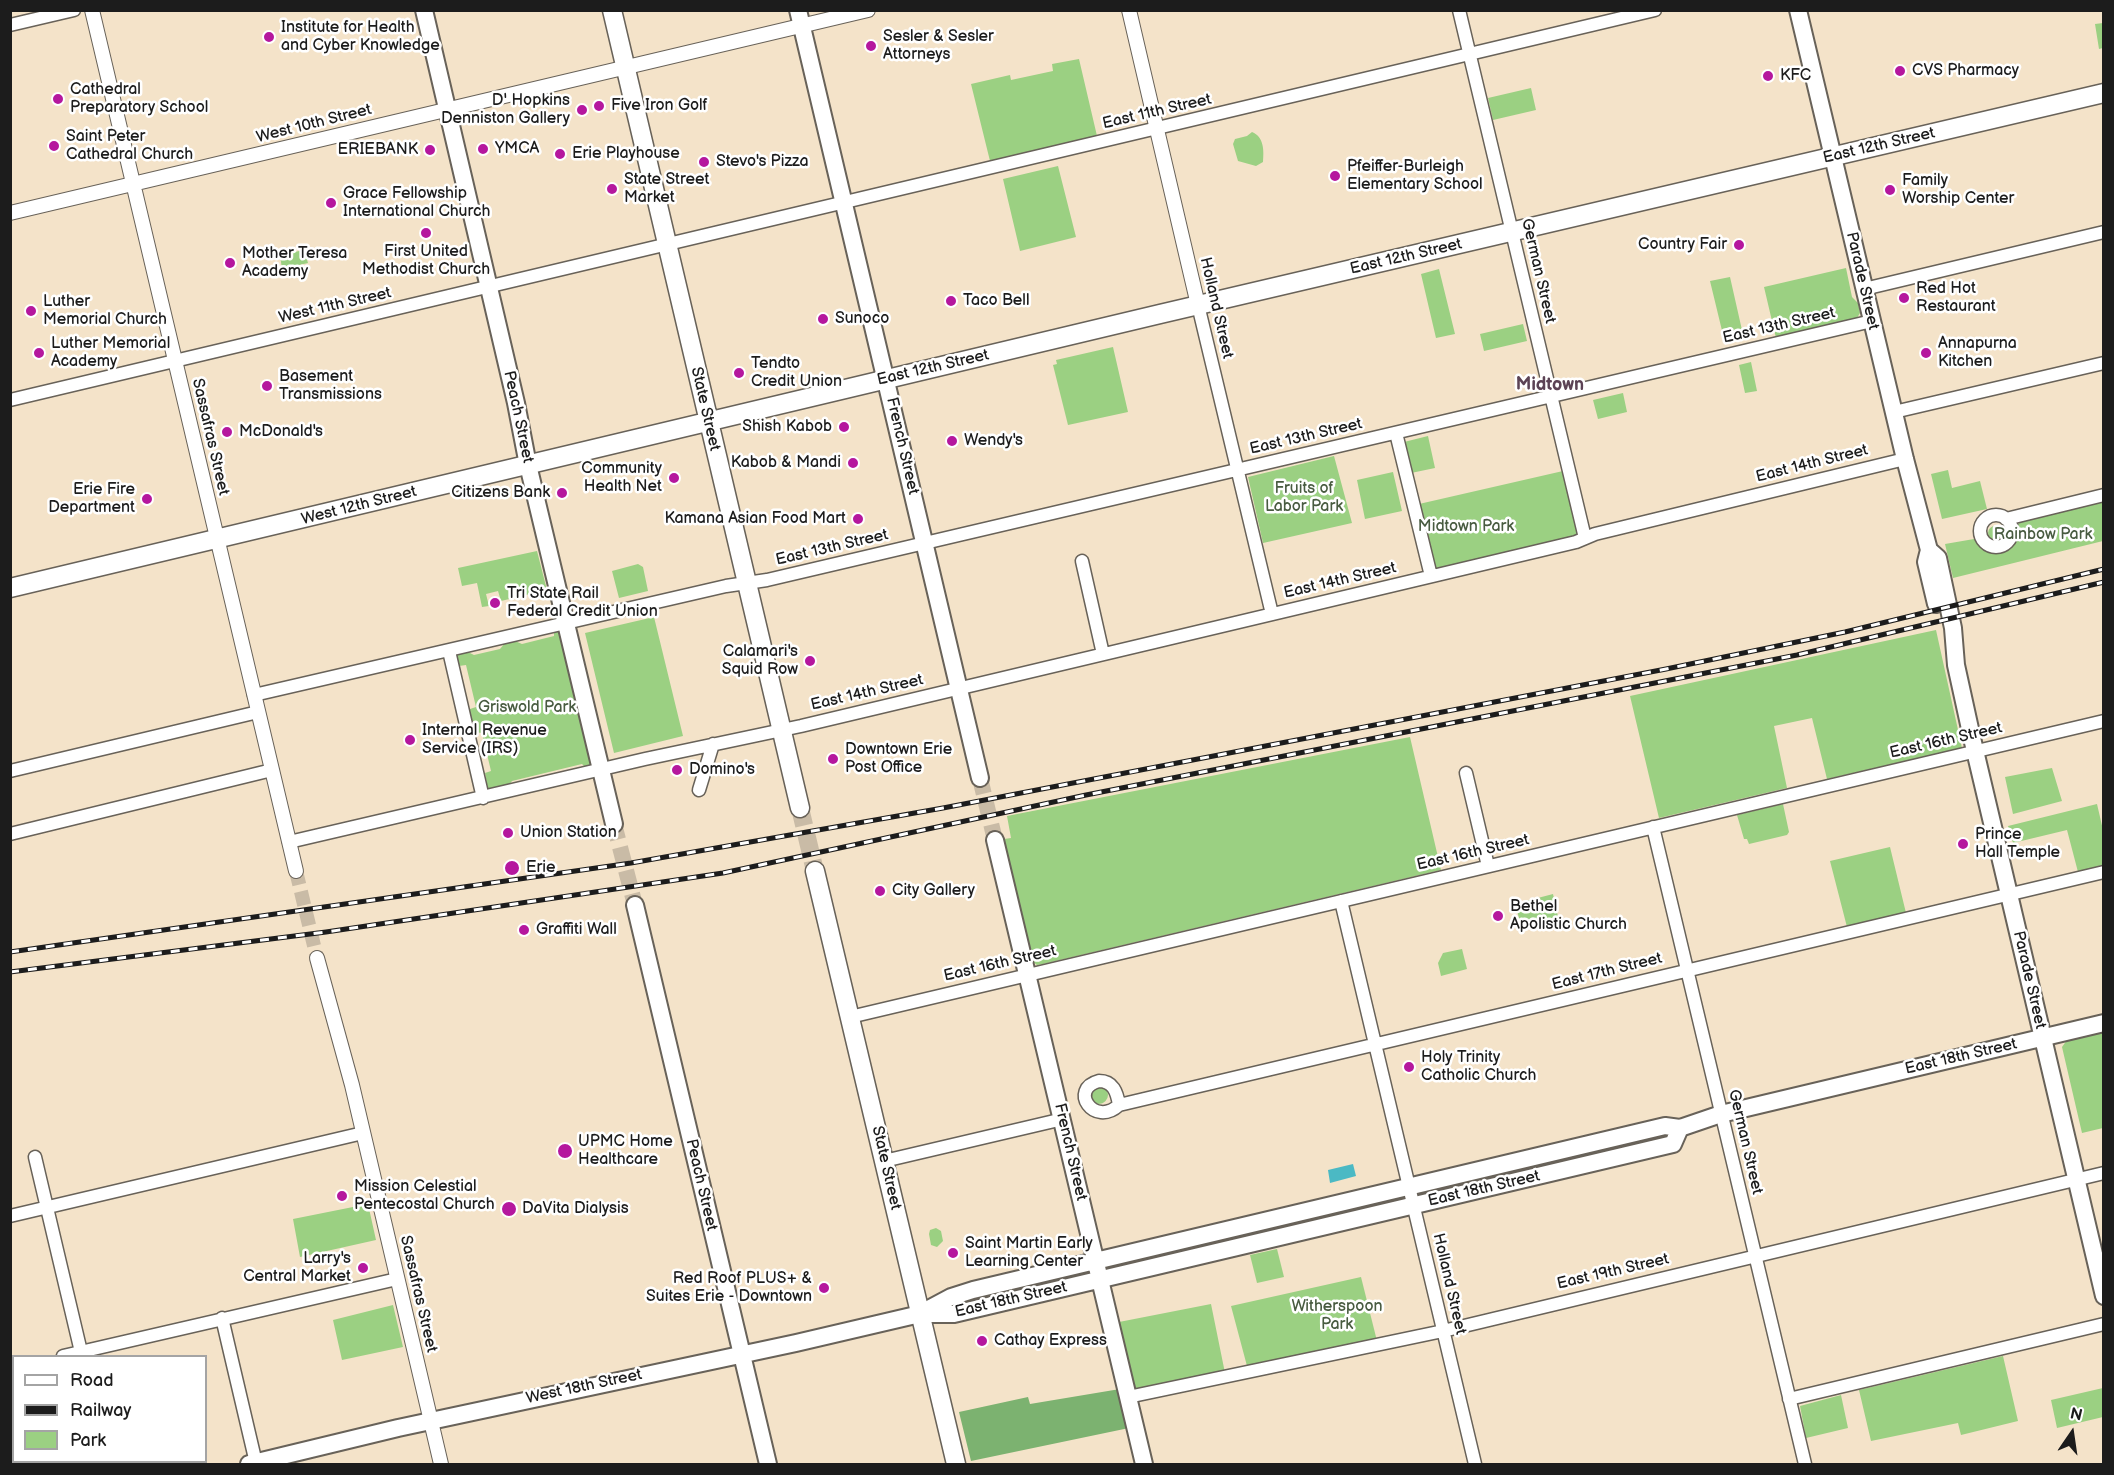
<!DOCTYPE html>
<html>
<head>
<meta charset="utf-8">
<style>
	body { margin:0 }
	#map { position:relative; width:2114px; height:1475px; overflow:hidden; background:#f4e3c9; font-family:"Balsamiq Sans",sans-serif }
	canvas { display:block }
	.frame { position:absolute; inset:0; border:12px solid #1c1c1c; pointer-events:none }
	.legend { position:absolute; left:12px; top:1355px; width:195px; height:108px; box-sizing:border-box; background:#fff; border:2px solid #a4a4a4; margin:0; padding:8px 10px; list-style:none; font-size:18px; color:#1c1c1c }
	.legend li { display:flex; align-items:center; gap:12px; height:30px }
	.legend b { width:30px; border:2px solid #a4a4a4 }
	.north { position:absolute; left:2042px; top:1403px; width:60px; height:60px; -webkit-text-stroke:4px #fff; paint-order:stroke; rotate:13deg; font-size:16px; font-weight:700; line-height:24px; text-align:center; color:#1c1c1c }
	.north::after { content:''; display:block; margin:auto; width:21px; height:27px; background:#1c1c1c; clip-path:polygon(50% 0,100% 100%,50% 72%,0 100%) }
</style>
</head>
<body>
<div id="map">
<canvas width="2114" height="1475"></canvas>
<div class="frame"></div>
<ul class="legend">
<li><b style="height:8px;background:#fff"></b>Road</li>
<li><b style="height:8px;background:#1c1c1c"></b>Railway</li>
<li><b style="height:16px;background:#9bd082"></b>Park</li>
</ul>
<div class="north">N</div>
</div>
<script>
const ctx = document.querySelector('canvas').getContext('2d');
ctx.lineJoin = 'round';
function fill(path, color) { ctx.fillStyle = color; ctx.fill(path, 'evenodd'); }
function trace(path, color, width, dash) { ctx.strokeStyle = color; ctx.lineWidth = width; ctx.lineCap = dash ? 'butt' : 'round'; ctx.setLineDash(dash || []); ctx.stroke(path); }
function label(font, color, halo, rows, align = 'center') {
  ctx.font = font + ' "Balsamiq Sans",sans-serif'; ctx.lineWidth = 5; ctx.setLineDash([]); ctx.textBaseline = 'middle'; ctx.strokeStyle = halo; ctx.fillStyle = color; for (const [text, x, y, turn = 0] of rows) {
    ctx.save(); ctx.translate(x, y); ctx.rotate((+turn || 0) * Math.PI / 180); ctx.textAlign = isNaN(turn) ? turn : align; if (halo) ctx.strokeText(text, 0, 0); ctx.fillText(text, 0, 0); ctx.restore();
  }
}
const green = new Path2D(`
	M 2103,23 L 2103,48 L 2099,49 L 2095,24 Z
	M 1079,59 L 1097,136 L 990,161 L 971,84 L 1010,75 L 1011,80 L 1053,71 L 1052,64 Z
	M 1531,88 L 1536,110 L 1493,120 L 1488,98 Z
	M 1252,132 C 1264,137 1264,150 1263,162 L 1256,166 L 1238,161 L 1233,144 L 1235,139 L 1247,136 Z
	M 1058,166 L 1076,237 L 1020,251 L 1003,179 Z
	M 304,250 L 308,263 L 282,269 L 280,255 Z
	M 1846,268 L 1852,297 L 1858,303 L 1860,313 L 1857,318 L 1776,338 L 1764,287 Z
	M 1439,269 L 1455,334 L 1436,338 L 1421,274 Z
	M 1730,277 L 1744,339 L 1725,343 L 1710,281 Z
	M 1523,324 L 1527,341 L 1484,351 L 1480,334 Z
	M 1113,347 L 1128,412 L 1068,425 L 1053,365 L 1057,364 L 1056,360 Z
	M 1751,362 L 1757,391 L 1745,393 L 1739,365 Z
	M 1623,393 L 1627,412 L 1598,419 L 1593,400 Z
	M 1428,436 L 1435,468 L 1411,473 L 1404,442 Z
	M 1334,456 L 1352,523 L 1263,543 L 1248,477 Z
	M 1948,470 L 1952,488 L 1980,481 L 1987,509 L 1942,519 L 1931,474 Z
	M 1563,471 L 1578,535 L 1577,536 L 1435,569 L 1419,504 Z
	M 1393,472 L 1402,511 L 1365,519 L 1357,480 Z
	M 2103,500 L 2103,541 L 1953,578 L 1945,544 L 1974,539 C 1981,548 1985,552 1997,553 C 2010,547 2016,542 2015,526 L 2025,519 Z
	M1988 533a7 7 0 1 1 14 0a7 7 0 1 1-14 0Z
	M 537,551 L 547,590 L 501,601 L 498,591 L 486,594 L 489,606 L 482,607 L 477,583 L 462,586 L 458,568 Z
	M 638,564 L 643,567 L 648,591 L 619,598 L 612,571 Z
	M 654,617 L 683,736 L 614,753 L 585,633 Z
	M 1936,630 L 1962,748 L 1827,779 L 1812,718 L 1774,726 L 1787,788 L 1659,818 L 1630,696 Z
	M 554,631 L 560,631 L 591,765 L 585,767 L 582,764 L 512,781 L 509,785 L 492,790 L 488,789 L 485,773 L 491,771 L 482,733 L 474,732 L 469,712 L 470,709 L 476,707 L 466,665 L 459,666 L 457,664 L 457,655 L 468,652 L 474,655 L 500,649 L 505,643 L 515,641 L 522,644 L 554,636 Z
	M 1410,737 L 1441,870 L 1043,964 L 1037,965 L 1033,962 L 1004,839 L 1011,838 L 1007,816 Z
	M 2052,768 L 2062,801 L 2013,814 L 2005,777 Z
	M 1783,804 L 1789,832 L 1787,835 L 1749,844 L 1747,839 L 1744,839 L 1737,815 Z
	M 2097,804 L 2103,830 L 2103,865 L 2078,872 L 2067,830 L 2013,843 L 2008,826 Z
	M 1890,847 L 1906,913 L 1847,927 L 1830,861 Z
	M 1553,894 L 1558,917 L 1521,925 L 1515,904 Z
	M 1462,949 L 1467,969 L 1441,976 L 1438,963 L 1443,953 Z
	M 2103,1031 L 2103,1128 L 2082,1133 L 2062,1047 L 2067,1040 Z
	M1090 1095a9 9 0 1 1 18 0a9 9 0 1 1-18 0Z
	M 368,1204 L 376,1240 L 300,1257 L 293,1219 Z
	M 936,1228 L 941,1231 L 943,1241 L 937,1247 L 931,1245 L 929,1234 L 930,1230 Z
	M 1277,1249 L 1284,1277 L 1257,1283 L 1250,1255 Z
	M 1361,1277 L 1377,1341 L 1247,1366 L 1231,1306 Z
	M 1211,1304 L 1225,1373 L 1135,1392 L 1119,1322 Z
	M 393,1305 L 403,1347 L 342,1360 L 333,1320 Z
	M 2003,1356 L 2018,1421 L 1961,1435 L 1958,1423 L 1871,1441 L 1859,1390 Z
	M 2103,1388 L 2103,1417 L 2057,1428 L 2051,1400 Z
	M 1841,1395 L 1848,1428 L 1806,1438 L 1800,1406 Z`);
const forest = new Path2D(`
	M 1120,1389 L 1129,1428 L 971,1461 L 959,1412 L 1028,1397 L 1030,1404 Z`);
const water = new Path2D(`
	M 1353,1164 L 1356,1176 L 1330,1183 L 1328,1170 Z`);
const tertiaryTunnel = new Path2D(`
	M 296,871 L 317,958`);
const secondaryTunnel = new Path2D(`
	M 980,778 L 995,840
	M 614,824 L 635,905`);
const primaryTunnel = new Path2D(`
	M 800,808 L 815,871`);
const minor = new Path2D(`
	M 1459,10 L 1585,538
	M 10,25 L 74,10
	M 1864,289 L 2104,232
	M 1198,305 L 1272,614
	M 10,400 L 1655,10
	M 1894,412 L 2104,363
	M 1396,433 L 1431,576
	M1980 531a16 16 0 1 1 32 0a16 16 0 1 1-32 0Z
	M 2006,519 L 2104,495
	M 1082,561 L 1103,654
	M 449,651 L 483,798
	M 254,695 L 726,586 L 767,580 L 1872,321
	M 10,771 L 258,712
	M 1466,773 L 1488,866
	M 699,790 L 713,744
	M 1653,827 L 1805,1464
	M 10,834 L 272,770
	M 289,842 L 645,759 L 801,726 L 1576,542 L 1595,534 L 1905,459
	M 1341,901 L 1475,1464
	M 850,1017 L 2104,721
	M 1099,1081 C 1113,1081 1117,1092 1119,1105 C 1094,1128 1068,1089 1099,1081 Z
	M 1119,1105 L 2104,872
	M 35,1157 L 82,1356
	M 884,1161 L 1063,1119
	M 10,1216 L 363,1133
	M 222,1318 L 256,1463
	M 63,1356 L 397,1279
	M 10,1368 L 14,1368
	M 1128,1397 L 1443,1331 L 2104,1173
	M 1789,1399 L 2104,1324
	M 106,1462 L 107,1464`);
const tertiary = new Path2D(`
	M 92,10 L 296,871
	M 1129,10 L 1198,305
	M 10,213 L 868,10
	M 317,958 L 352,1085 L 441,1464`);
const secondary = new Path2D(`
	M 424,10 L 516,403 L 528,465 L 614,824
	M 798,10 L 980,778
	M 1798,10 L 1905,459 L 1929,550 L 1926,562 L 1936,604
	M 1929,550 L 1938,558 L 1953,628 L 1956,665 L 1972,738 L 2104,1296
	M 995,840 L 1144,1464
	M 635,905 L 768,1464
	M 921,1313 L 951,1297 L 973,1290 L 1665,1126 L 1680,1128 L 1721,1114 L 2104,1023
	M 249,1464 L 398,1428 L 796,1343 L 920,1314 L 954,1314 L 1673,1144 L 1680,1128`);
const primary = new Path2D(`
	M 612,10 L 800,808
	M 10,588 L 1160,314 L 2104,93
	M 815,871 L 956,1464`);
const rail = new Path2D(`
	M 10,952 L 631,863 L 943,808 L 1666,669 L 1845,632 L 2104,569
	M 10,972 L 326,932 L 723,873 L 1086,795 L 1797,655 L 2104,582`);
const markers = [
	[269,37,6,"#b5179e"],
	[871,46,6,"#b5179e"],
	[1900,71,6,"#b5179e"],
	[1768,76,6,"#b5179e"],
	[58,99,6,"#b5179e"],
	[599,106,6,"#b5179e"],
	[582,110,6,"#b5179e"],
	[54,146,6,"#b5179e"],
	[483,149,6,"#b5179e"],
	[430,150,6,"#b5179e"],
	[560,154,6,"#b5179e"],
	[704,162,6,"#b5179e"],
	[1335,176,6,"#b5179e"],
	[612,189,6,"#b5179e"],
	[1890,190,6,"#b5179e"],
	[331,203,6,"#b5179e"],
	[426,233,6,"#b5179e"],
	[1739,245,6,"#b5179e"],
	[230,263,6,"#b5179e"],
	[1904,298,6,"#b5179e"],
	[951,301,6,"#b5179e"],
	[31,311,6,"#b5179e"],
	[823,319,6,"#b5179e"],
	[39,353,6,"#b5179e"],
	[1926,353,6,"#b5179e"],
	[739,373,6,"#b5179e"],
	[267,386,6,"#b5179e"],
	[844,427,6,"#b5179e"],
	[227,432,6,"#b5179e"],
	[952,441,6,"#b5179e"],
	[853,463,6,"#b5179e"],
	[674,478,6,"#b5179e"],
	[562,493,6,"#b5179e"],
	[147,499,6,"#b5179e"],
	[858,519,6,"#b5179e"],
	[495,603,6,"#b5179e"],
	[810,661,6,"#b5179e"],
	[410,740,6,"#b5179e"],
	[833,759,6,"#b5179e"],
	[677,770,6,"#b5179e"],
	[508,833,6,"#b5179e"],
	[1963,844,6,"#b5179e"],
	[512,868,8,"#b5179e"],
	[880,891,6,"#b5179e"],
	[1498,916,6,"#b5179e"],
	[524,930,6,"#b5179e"],
	[1409,1067,6,"#b5179e"],
	[565,1151,8,"#b5179e"],
	[342,1196,6,"#b5179e"],
	[509,1209,8,"#b5179e"],
	[953,1253,6,"#b5179e"],
	[363,1268,6,"#b5179e"],
	[824,1288,6,"#b5179e"],
	[982,1341,6,"#b5179e"]
];
const poiNames = [
	["Institute for Health",281,28],
	["and Cyber Knowledge",281,46],
	["Sesler & Sesler",883,37],
	["Attorneys",883,55],
	["CVS Pharmacy",1912,71],
	["KFC",1780,76],
	["Cathedral",70,90],
	["Preparatory School",70,108],
	["D' Hopkins",570,101,"right"],
	["Denniston Gallery",570,119,"right"],
	["Five Iron Golf",611,106],
	["Saint Peter",66,137],
	["Cathedral Church",66,155],
	["YMCA",495,149],
	["ERIEBANK",418,150,"right"],
	["Erie Playhouse",572,154],
	["Stevo's Pizza",716,162],
	["Pfeiffer-Burleigh",1347,167],
	["Elementary School",1347,185],
	["State Street",624,180],
	["Market",624,198],
	["Family",1902,181],
	["Worship Center",1902,199],
	["Grace Fellowship",343,194],
	["International Church",343,212],
	["Country Fair",1727,245,"right"],
	["First United",426,252,"center"],
	["Methodist Church",426,270,"center"],
	["Mother Teresa",242,254],
	["Academy",242,272],
	["Red Hot",1916,289],
	["Restaurant",1916,307],
	["Taco Bell",963,301],
	["Luther",43,302],
	["Memorial Church",43,320],
	["Sunoco",835,319],
	["Luther Memorial",51,344],
	["Academy",51,362],
	["Annapurna",1938,344],
	["Kitchen",1938,362],
	["Tendto",751,364],
	["Credit Union",751,382],
	["Basement",279,377],
	["Transmissions",279,395],
	["Shish Kabob",832,427,"right"],
	["McDonald's",239,432],
	["Wendy's",964,441],
	["Kabob & Mandi",841,463,"right"],
	["Community",662,469,"right"],
	["Health Net",662,487,"right"],
	["Erie Fire",135,490,"right"],
	["Department",135,508,"right"],
	["Citizens Bank",550,493,"right"],
	["Kamana Asian Food Mart",846,519,"right"],
	["Tri State Rail",507,594],
	["Federal Credit Union",507,612],
	["Calamari's",798,652,"right"],
	["Squid Row",798,670,"right"],
	["Internal Revenue",422,731],
	["Service (IRS)",422,749],
	["Downtown Erie",845,750],
	["Post Office",845,768],
	["Domino's",689,770],
	["Union Station",520,833],
	["Prince",1975,835],
	["Hall Temple",1975,853],
	["Erie",526,868],
	["City Gallery",892,891],
	["Bethel",1510,907],
	["Apolistic Church",1510,925],
	["Graffiti Wall",536,930],
	["Holy Trinity",1421,1058],
	["Catholic Church",1421,1076],
	["UPMC Home",578,1142],
	["Healthcare",578,1160],
	["Mission Celestial",354,1187],
	["Pentecostal Church",354,1205],
	["DaVita Dialysis",522,1209],
	["Saint Martin Early",965,1244],
	["Learning Center",965,1262],
	["Larry's",351,1259,"right"],
	["Central Market",351,1277,"right"],
	["Red Roof PLUS+ &",812,1279,"right"],
	["Suites Erie - Downtown",812,1297,"right"],
	["Cathay Express",994,1341]
];
const streetNames = [
	["East 11th Street",1157,112,-13],
	["West 10th Street",314,124,-14],
	["East 12th Street",1879,146,-13],
	["East 12th Street",1406,257,-13],
	["German Street",1538,271,77],
	["Parade Street",1862,281,77],
	["West 11th Street",335,306,-13],
	["Holland Street",1216,308,77],
	["East 13th Street",1779,326,-13],
	["East 12th Street",933,368,-13],
	["State Street",705,409,77],
	["Peach Street",518,417,78],
	["Sassafras Street",210,437,77],
	["East 13th Street",1306,437,-13],
	["French Street",902,446,77],
	["East 14th Street",1812,464,-14],
	["West 12th Street",359,506,-14],
	["East 13th Street",832,548,-13],
	["East 14th Street",1340,581,-13],
	["East 14th Street",867,693,-13],
	["East 16th Street",1946,741,-13],
	["East 16th Street",1473,853,-13],
	["East 16th Street",1000,964,-13],
	["East 17th Street",1607,972,-14],
	["Parade Street",2029,980,77],
	["East 18th Street",1961,1057,-13],
	["German Street",1745,1142,77],
	["French Street",1070,1152,77],
	["State Street",886,1168,77],
	["Peach Street",701,1185,77],
	["East 18th Street",1484,1189,-13],
	["East 19th Street",1613,1272,-13],
	["Holland Street",1449,1284,77],
	["Sassafras Street",418,1294,77],
	["East 18th Street",1011,1300,-13],
	["West 18th Street",584,1387,-12]
];
const parkNames = [
	["Fruits of",1304,489],
	["Labor Park",1304,507],
	["Midtown Park",1466,527],
	["Rainbow Park",2043,535],
	["Griswold Park",527,708],
	["Witherspoon",1337,1307],
	["Park",1337,1325]
];
const neighbourhoodNames = [
	["Midtown",1550,385]
];
fill(green, '#9bd082');
fill(forest, '#7cb270');
fill(water, '#4bb9c4');
trace(tertiaryTunnel, '#c9bba6', 14, [14, 7]);
trace(secondaryTunnel, '#c9bba6', 16, [16, 8]);
trace(primaryTunnel, '#c9bba6', 18, [18, 9]);
trace(minor, '#686259', 15);
trace(tertiary, '#686259', 16);
trace(secondary, '#686259', 20);
trace(primary, '#686259', 21);
trace(minor, '#fff', 12);
trace(tertiary, '#fff', 14);
trace(secondary, '#fff', 16);
trace(primary, '#fff', 18);
trace(rail, '#1c1c1c', 5);
trace(rail, '#fff', 3, [9]);
for (const [x, y, r, color] of markers) { const dot = new Path2D(); dot.arc(x, y, r, 0, 2 * Math.PI); ctx.fillStyle = color; ctx.fill(dot); trace(dot, '#fff', 2); }
label('16px', '#1c1c1c', '#fff', poiNames, 'left');
label('16px', '#1c1c1c', '#fff', streetNames);
label('16px', '#485b40', '#fff', parkNames);
label('bold 18px', '#5c4355', '#fff', neighbourhoodNames);
</script>
</body>
</html>
